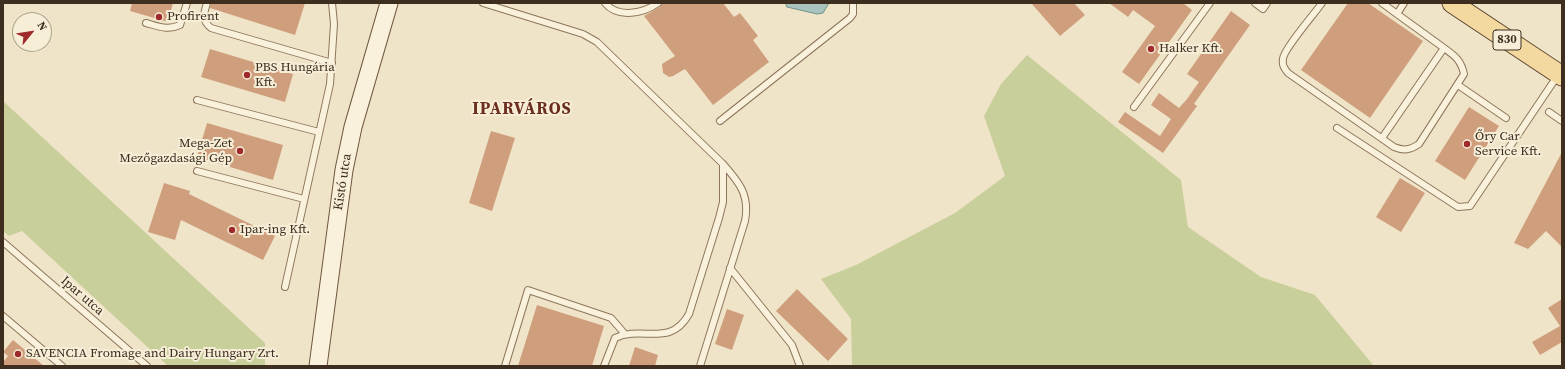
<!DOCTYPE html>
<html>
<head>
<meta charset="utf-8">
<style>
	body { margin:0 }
	#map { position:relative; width:1565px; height:369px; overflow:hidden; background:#f0e4c8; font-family:"Source Serif 4",serif }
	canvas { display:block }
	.frame { position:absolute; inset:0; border:4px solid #3d2e20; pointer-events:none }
	.north { position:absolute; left:12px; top:12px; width:40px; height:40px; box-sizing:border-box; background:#f7eed8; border:1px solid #ada18e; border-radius:50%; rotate:60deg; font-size:11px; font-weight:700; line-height:16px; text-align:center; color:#3d2e20 }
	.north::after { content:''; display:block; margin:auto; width:14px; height:18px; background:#9e2a2b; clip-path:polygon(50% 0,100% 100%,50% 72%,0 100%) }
</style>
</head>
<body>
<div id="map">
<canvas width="1565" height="369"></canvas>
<div class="frame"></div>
<div class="north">N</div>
</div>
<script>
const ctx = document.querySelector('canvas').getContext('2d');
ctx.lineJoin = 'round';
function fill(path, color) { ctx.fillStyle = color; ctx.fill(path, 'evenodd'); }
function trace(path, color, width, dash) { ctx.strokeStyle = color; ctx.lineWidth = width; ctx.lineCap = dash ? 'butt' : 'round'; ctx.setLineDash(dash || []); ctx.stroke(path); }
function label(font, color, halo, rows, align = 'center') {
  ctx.font = font + ' "Source Serif 4",serif'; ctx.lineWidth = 4; ctx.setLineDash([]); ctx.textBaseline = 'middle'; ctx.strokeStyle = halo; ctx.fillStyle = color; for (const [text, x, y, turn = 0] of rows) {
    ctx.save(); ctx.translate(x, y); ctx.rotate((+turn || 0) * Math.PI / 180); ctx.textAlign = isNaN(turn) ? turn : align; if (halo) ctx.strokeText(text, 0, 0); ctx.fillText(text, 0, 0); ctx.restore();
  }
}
const green = new Path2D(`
	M 1027,55 L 1181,180 L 1188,227 L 1261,277 L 1315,295 L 1374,366 L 852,366 L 851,319 L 821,279 L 856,265 L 955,213 L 1005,176 L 984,116 L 1001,84 Z
	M 3,101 L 265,343 L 265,366 L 168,366 L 22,231 L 9,236 L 3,231 Z`);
const water = new Path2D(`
	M 786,3 L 829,3 L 823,13 L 817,14 L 787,7 Z`);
const building = new Path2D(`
	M 132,3 L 173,3 L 168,22 L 130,11 Z
	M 211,3 L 305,3 L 295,35 L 210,8 Z
	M 662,3 L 723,3 L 734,17 L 740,13 L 758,36 L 753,40 L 769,62 L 713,105 L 685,69 L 673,76 L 669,77 L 663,73 L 662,64 L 675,56 L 644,16 L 660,7 Z
	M 1031,3 L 1074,3 L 1085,15 L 1060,36 Z
	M 1109,3 L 1183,3 L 1192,10 L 1139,84 L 1122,72 L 1155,26 L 1133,10 L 1128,17 Z
	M 1348,3 L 1368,3 L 1423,41 L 1370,118 L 1301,70 Z
	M 1231,11 L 1250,25 L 1194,104 L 1197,106 L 1163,153 L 1118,122 L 1125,112 L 1160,136 L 1171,119 L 1151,105 L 1159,93 L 1179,108 L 1187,99 L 1199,82 L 1187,74 Z
	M 210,49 L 293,74 L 285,102 L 201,77 Z
	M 1469,107 L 1499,126 L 1465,180 L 1435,161 Z
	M 207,123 L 283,145 L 273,180 L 197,157 Z
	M 491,131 L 515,138 L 492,211 L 469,203 Z
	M 1562,152 L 1562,247 L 1546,231 L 1528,249 L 1514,243 Z
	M 1400,178 L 1425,193 L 1401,232 L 1376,217 Z
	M 164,183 L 190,191 L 189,194 L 275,236 L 263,260 L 181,220 L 175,240 L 148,232 Z
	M 797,289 L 848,339 L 828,361 L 776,311 Z
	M 1562,299 L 1562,342 L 1540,355 L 1532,342 L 1560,326 L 1548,308 Z
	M 537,305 L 604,326 L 592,366 L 518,366 Z
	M 727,309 L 744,315 L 732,350 L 715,344 Z
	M 13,340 L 44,366 L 3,366 L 3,362 L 8,356 L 3,352 Z
	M 635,347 L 658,355 L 655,366 L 629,366 Z`);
const lane = new Path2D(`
	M 207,3 C 204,13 201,20 211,28 L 332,63
	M 483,3 L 583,34 L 597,42 L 723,164 C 739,182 750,195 745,221 L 700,366
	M 605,3 C 618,19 644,13 658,3
	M 1255,3 L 1263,9 L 1267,3
	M 1322,3 C 1315,13 1283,50 1283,59 C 1282,65 1284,68 1288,73 L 1394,147 C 1404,151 1410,150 1419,144 L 1464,74 C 1461,60 1455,56 1444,48
	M 1382,3 L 1397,14
	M 146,23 C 158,26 168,31 180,25 L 187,3
	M 1458,85 L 1506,118
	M 197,100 L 319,132
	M 1134,107 L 1210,3
	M 1549,112 L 1562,121
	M 720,121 L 850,18 L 853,14 L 853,3
	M 1337,128 L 1458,207 L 1470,206 L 1558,75
	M 1382,138 L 1444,48 L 1397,14 L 1404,3
	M 197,171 L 304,199
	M 3,242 L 147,366
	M 730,268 L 792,345 L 800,366
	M 285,287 L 330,84 L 334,24 L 332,3
	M 3,316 L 62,366
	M 505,366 L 528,290 L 611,318 L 624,333
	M 604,366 L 615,338 C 643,325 670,348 689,314 L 719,218 L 723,202 L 723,164`);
const secondary = new Path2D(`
	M 318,366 L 344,170 L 353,127 L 389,3`);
const primary = new Path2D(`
	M 1452,3 L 1562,76`);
const markers = [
	[159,17,4,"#9e2a2b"],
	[1151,49,4,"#9e2a2b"],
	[247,75,4,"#9e2a2b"],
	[1467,144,4,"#9e2a2b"],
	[240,151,4,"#9e2a2b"],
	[232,230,4,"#9e2a2b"],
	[18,354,4,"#9e2a2b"]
];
const shields = [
	[1507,40,28]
];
const shieldNames = [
	["830",1507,40]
];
const poiNames = [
	["Profirent",167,17],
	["Halker Kft.",1159,49],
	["PBS Hungária",255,68],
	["Kft.",255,83],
	["Őry Car",1475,137],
	["Service Kft.",1475,152],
	["Mega-Zet",232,144,"right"],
	["Mezőgazdasági Gép",232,159,"right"],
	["Ipar-ing Kft.",240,230],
	["SAVENCIA Fromage and Dairy Hungary Zrt.",26,354]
];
const streetNames = [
	["Kistó utca",343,182,-81],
	["Ipar utca",82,296,41]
];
const districtNames = [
	["IPARVÁROS",522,110]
];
fill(green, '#c9cf9b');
fill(water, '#a9c4bc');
trace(water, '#6f938a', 1);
fill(building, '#cf9f7d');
trace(lane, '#8d765c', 8);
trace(secondary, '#6f573f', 19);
trace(primary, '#5b4430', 21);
trace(lane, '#faf1dc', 6);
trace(secondary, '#faf1dc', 17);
trace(primary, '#f3d9a0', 19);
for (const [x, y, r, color] of markers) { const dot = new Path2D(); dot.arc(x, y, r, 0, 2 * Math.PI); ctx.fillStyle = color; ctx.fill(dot); trace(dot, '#f7eed8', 1.5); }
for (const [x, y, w] of shields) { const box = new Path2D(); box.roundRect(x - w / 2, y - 10, w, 20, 3); ctx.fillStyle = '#f7eed8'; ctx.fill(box); trace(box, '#3d2e20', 1); }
label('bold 12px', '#3d2e20', null, shieldNames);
label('13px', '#3d2e20', '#f7eed8', poiNames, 'left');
label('13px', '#3d2e20', '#f7eed8', streetNames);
ctx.letterSpacing = '1px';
label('bold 17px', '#6b2e1e', '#f7eed8', districtNames);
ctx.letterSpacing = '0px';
</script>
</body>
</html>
